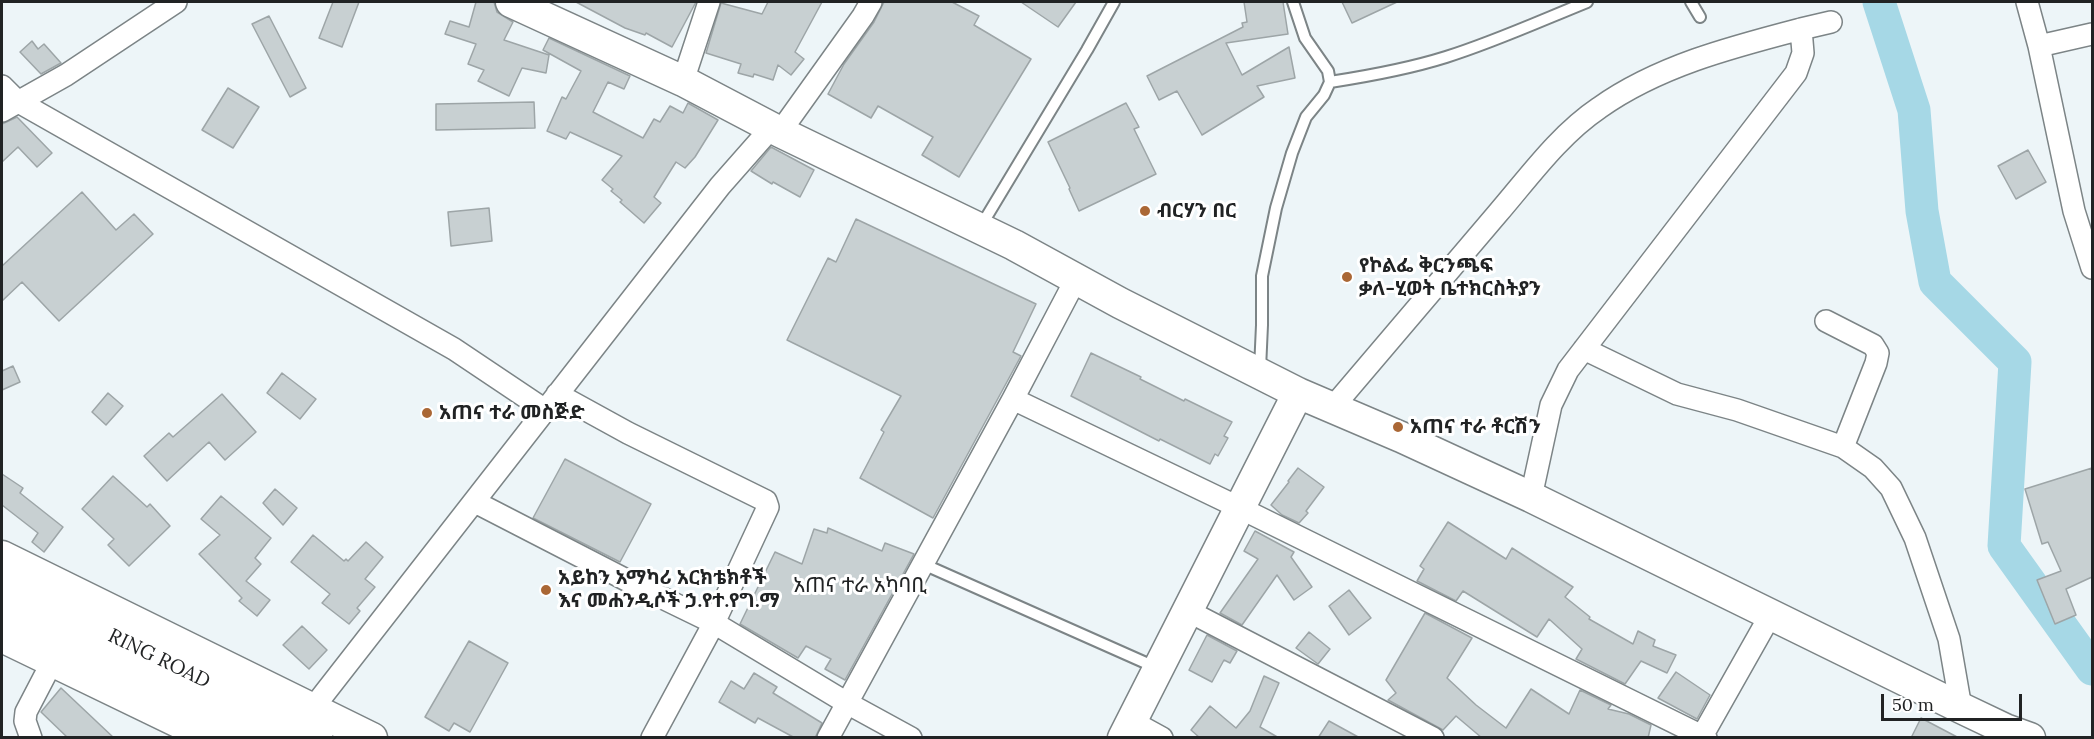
<!DOCTYPE html>
<html>
<head>
<meta charset="utf-8">
<style>
	body { margin:0 }
	#map { position:relative; width:2094px; height:739px; overflow:hidden; background:#edf5f8; font-family:Lora,serif }
	canvas { display:block }
	.frame { position:absolute; inset:0; border:3px solid #212324; pointer-events:none }
	.scale { position:absolute; left:1881px; top:694px; width:141px; height:27px; box-sizing:border-box; border:3px solid #212324; border-top:0; padding-left:8px; font-size:18px; line-height:21px; white-space:nowrap; color:#212324; -webkit-text-stroke:4px #fff; paint-order:stroke }
</style>
</head>
<body>
<div id="map">
<canvas width="2094" height="739"></canvas>
<div class="frame"></div>
<div class="scale">50 m</div>
</div>
<script>
const ctx = document.querySelector('canvas').getContext('2d');
ctx.lineJoin = 'round';
function trace(path, color, width, dash) { ctx.strokeStyle = color; ctx.lineWidth = width; ctx.lineCap = dash ? 'butt' : 'round'; ctx.setLineDash(dash || []); ctx.stroke(path); }
function fill(path, color) { ctx.fillStyle = color; ctx.fill(path, 'evenodd'); }
function label(font, color, halo, rows, align = 'center') {
  ctx.font = font + ' Lora,"Noto Sans Ethiopic",serif'; ctx.lineWidth = 6; ctx.setLineDash([]); ctx.textBaseline = 'middle'; ctx.strokeStyle = halo; ctx.fillStyle = color; for (const [text, x, y, turn = 0] of rows) {
    ctx.save(); ctx.translate(x, y); ctx.rotate((+turn || 0) * Math.PI / 180); ctx.textAlign = isNaN(turn) ? turn : align; if (halo) ctx.strokeText(text, 0, 0); ctx.fillText(text, 0, 0); ctx.restore();
  }
}
const river = new Path2D(`
	M 1879,2 L 1914,110 L 1922,211 L 1935,282 L 2015,362 L 2004,546 L 2092,669`);
const building = new Path2D(`
	M 333,2 L 359,2 L 342,47 L 319,38 Z
	M 476,2 L 494,2 L 497,12 L 513,22 L 504,40 L 549,55 L 546,73 L 522,68 L 509,96 L 478,81 L 484,70 L 468,64 L 476,44 L 445,34 L 450,21 L 469,27 Z
	M 576,2 L 696,2 L 672,47 L 646,33 L 645,35 L 625,28 Z
	M 768,2 L 822,2 L 795,52 L 804,59 L 791,75 L 778,65 L 773,80 L 754,74 L 753,77 L 738,73 L 741,64 L 706,53 L 721,3 L 762,14 Z
	M 884,2 L 952,2 L 979,16 L 974,25 L 1031,59 L 959,177 L 922,155 L 933,137 L 878,106 L 871,118 L 828,94 L 844,64 L 874,22 Z
	M 1021,2 L 1076,2 L 1058,27 Z
	M 1244,2 L 1283,2 L 1288,34 L 1226,43 L 1242,75 L 1289,47 L 1295,78 L 1257,86 L 1264,97 L 1202,135 L 1177,91 L 1159,100 L 1147,76 L 1243,27 L 1242,23 L 1247,22 Z
	M 1342,2 L 1397,2 L 1352,23 Z
	M 269,16 L 306,88 L 290,97 L 252,24 Z
	M 549,38 L 630,76 L 624,89 L 608,82 L 593,112 L 643,138 L 654,119 L 660,122 L 670,106 L 683,113 L 688,103 L 718,120 L 695,157 L 685,168 L 676,162 L 654,197 L 661,203 L 644,223 L 620,202 L 622,200 L 611,191 L 613,189 L 602,180 L 622,156 L 570,132 L 566,139 L 547,131 L 562,97 L 566,99 L 581,71 L 543,50 Z
	M 32,41 L 38,49 L 44,44 L 61,63 L 41,74 L 20,52 Z
	M 228,88 L 259,107 L 233,148 L 202,130 Z
	M 534,102 L 535,128 L 436,130 L 436,104 Z
	M 1126,103 L 1139,127 L 1134,129 L 1156,174 L 1079,211 L 1069,189 L 1070,188 L 1048,142 Z
	M 17,117 L 52,153 L 37,167 L 18,147 L 2,162 L 2,124 Z
	M 771,147 L 814,170 L 800,197 L 773,182 L 772,184 L 751,171 Z
	M 2028,150 L 2046,182 L 2016,199 L 1998,166 Z
	M 82,192 L 116,230 L 134,214 L 153,234 L 59,321 L 22,282 L 2,301 L 2,266 Z
	M 489,208 L 492,241 L 451,246 L 448,212 Z
	M 856,219 L 1036,304 L 1013,352 L 1021,356 L 933,518 L 860,478 L 884,432 L 881,430 L 901,396 L 787,340 L 828,258 L 836,262 Z
	M 1091,353 L 1141,377 L 1140,379 L 1184,401 L 1185,399 L 1232,422 L 1224,436 L 1228,438 L 1218,456 L 1215,454 L 1210,464 L 1160,439 L 1159,441 L 1071,396 Z
	M 13,366 L 20,382 L 2,390 L 2,371 Z
	M 282,373 L 316,399 L 300,419 L 267,393 Z
	M 108,393 L 123,406 L 106,425 L 92,412 Z
	M 222,394 L 256,432 L 225,460 L 209,442 L 167,481 L 144,456 L 169,433 L 173,437 Z
	M 565,459 L 651,504 L 620,562 L 533,518 Z
	M 1298,468 L 1324,487 L 1306,511 L 1308,513 L 1299,523 L 1282,515 L 1271,505 L 1289,482 L 1288,481 Z
	M 2092,468 L 2092,577 L 2066,589 L 2076,615 L 2055,624 L 2037,580 L 2061,571 L 2048,542 L 2042,544 L 2025,489 Z
	M 2,474 L 23,488 L 20,493 L 63,527 L 44,552 L 32,542 L 38,533 L 2,505 Z
	M 113,476 L 147,507 L 150,504 L 170,526 L 129,566 L 108,545 L 114,539 L 82,509 Z
	M 275,489 L 297,508 L 283,525 L 263,503 Z
	M 221,496 L 271,538 L 255,558 L 261,564 L 246,581 L 270,600 L 257,616 L 239,601 L 242,598 L 199,554 L 220,535 L 201,519 Z
	M 1448,522 L 1506,559 L 1512,548 L 1573,587 L 1565,597 L 1590,617 L 1589,619 L 1633,644 L 1638,631 L 1655,640 L 1653,646 L 1676,655 L 1667,673 L 1641,661 L 1625,684 L 1576,659 L 1582,649 L 1549,619 L 1537,637 L 1463,591 L 1456,601 L 1417,581 L 1424,569 L 1420,566 Z
	M 828,528 L 882,551 L 885,543 L 914,554 L 845,680 L 825,669 L 831,659 L 806,646 L 798,658 L 740,624 L 775,552 L 802,564 L 814,529 L 827,533 Z
	M 1255,531 L 1294,552 L 1291,557 L 1312,587 L 1294,600 L 1277,575 L 1242,625 L 1220,613 L 1258,559 L 1244,551 Z
	M 313,535 L 344,561 L 346,559 L 348,561 L 366,542 L 383,557 L 365,579 L 375,587 L 357,608 L 360,611 L 349,624 L 322,603 L 330,594 L 291,562 Z
	M 1349,590 L 1371,618 L 1349,635 L 1329,606 Z
	M 1425,613 L 1472,638 L 1447,678 L 1476,705 L 1506,728 L 1531,689 L 1569,714 L 1580,690 L 1611,705 L 1608,709 L 1629,714 L 1651,725 L 1648,738 L 1482,738 L 1456,716 L 1443,730 L 1388,700 L 1396,693 L 1386,680 Z
	M 302,626 L 327,650 L 309,669 L 283,645 Z
	M 1309,632 L 1330,649 L 1318,664 L 1296,648 Z
	M 1207,635 L 1237,651 L 1230,663 L 1224,660 L 1212,682 L 1189,670 Z
	M 469,641 L 508,663 L 470,732 L 454,723 L 449,731 L 425,717 Z
	M 1676,672 L 1710,695 L 1697,719 L 1658,698 Z
	M 754,673 L 777,687 L 773,693 L 822,723 L 815,738 L 795,738 L 758,718 L 755,723 L 719,702 L 731,681 L 744,689 Z
	M 1264,676 L 1279,683 L 1260,727 L 1279,738 L 1200,738 L 1191,730 L 1210,706 L 1236,728 L 1250,711 Z
	M 61,688 L 114,738 L 68,738 L 41,712 Z
	M 1921,718 L 1959,738 L 1911,738 Z
	M 1329,721 L 1360,738 L 1318,738 Z`);
const lane = new Path2D(`
	M 1691,2 L 1700,17
	M 1330,82 C 1369,76 1408,69 1446,57 C 1494,42 1540,21 1587,2
	M 981,226 L 1087,50 L 1114,2
	M 1260,369 L 1262,325 L 1262,276 L 1276,208 L 1292,153 L 1306,117 L 1324,95 L 1330,82 L 1328,71 L 1305,38 L 1293,2
	M 923,564 L 1155,667`);
const street = new Path2D(`
	M 2027,2 L 2039,46 L 2074,211 L 2092,268
	M 2039,46 L 2092,34
	M 683,81 L 709,2
	M 2,86 L 17,101 L 454,349 L 545,410
	M 2,111 L 66,75 L 176,2
	M 780,132 L 863,16 L 871,2
	M 1826,321 L 1873,345 L 1878,353 L 1876,363 L 1843,447
	M 1584,349 L 1677,394 L 1737,410 L 1843,447 L 1873,468 L 1891,488 L 1915,538 L 1949,639 L 1961,708
	M 557,394 L 628,433 L 766,501 L 768,507 L 714,623 L 652,738
	M 1013,399 L 1240,508 L 1706,738
	M 1333,407 C 1388,342 1443,277 1498,213 C 1529,177 1559,135 1599,108 C 1658,66 1732,47 1801,29
	M 1531,497 L 1551,405 L 1568,370 L 1796,73 L 1803,53 L 1801,29 L 1831,22
	M 475,502 L 640,587 L 714,623 L 847,703 L 911,738
	M 1188,611 L 1433,738
	M 313,708 L 720,186 L 772,127
	M 1131,721 L 1162,738
	M 31,738 L 25,721 L 26,712 L 52,662
	M 828,738 L 1013,399 L 1076,279
	M 1701,738 L 1771,614`);
const secondary = new Path2D(`
	M 511,2 L 683,81 L 780,132 L 1014,245 L 1120,303 L 1298,393 L 1401,437 L 1531,497 L 1961,708 L 2005,729 L 2030,738
	M 2,556 L 372,738
	M 2,637 L 211,738
	M 1123,738 L 1298,393`);
const highway = new Path2D(`
	M 2,583 L 167,662 L 316,738
	M 2,614 L 259,738`);
const markers = [
	[1145,211,6,"#aa6735"],
	[1347,277,6,"#aa6735"],
	[427,413,6,"#aa6735"],
	[1398,427,6,"#aa6735"],
	[546,590,6,"#aa6735"]
];
const poiNames = [
	["ብርሃን በር",1157,211],
	["የኮልፌ ቅርንጫፍ",1359,266],
	["ቃለ-ሂወት ቤተክርስትያን",1359,289],
	["አጠና ተራ መስጅድ",439,413],
	["አጠና ተራ ቶርሽን",1410,427],
	["አይከን አማካሪ አርክቴክቶች",558,578],
	["እና መሐንዲሶች ኃ.የተ.የግ.ማ",558,601]
];
const streetNames = [
	["RING ROAD",159,659,26]
];
const neighbourhoodNames = [
	["አጠና ተራ አካባቢ",860,586]
];
trace(river, '#a6d8e6', 33);
fill(building, '#c8d0d2');
trace(building, '#9da5a7', 1.5);
trace(lane, '#7c8486', 14);
trace(street, '#7c8486', 24);
trace(secondary, '#7c8486', 33);
trace(highway, '#7c8486', 36);
trace(lane, '#fff', 10);
trace(street, '#fff', 21);
trace(secondary, '#fff', 30);
trace(highway, '#fff', 33);
for (const [x, y, r, color] of markers) { const dot = new Path2D(); dot.arc(x, y, r, 0, 2 * Math.PI); ctx.fillStyle = color; ctx.fill(dot); trace(dot, '#fff', 2); }
label('bold 20px', '#212324', '#fff', poiNames, 'left');
label('20px', '#212324', '#fff', streetNames);
label('21px', '#212324', '#fff', neighbourhoodNames);
</script>
</body>
</html>
